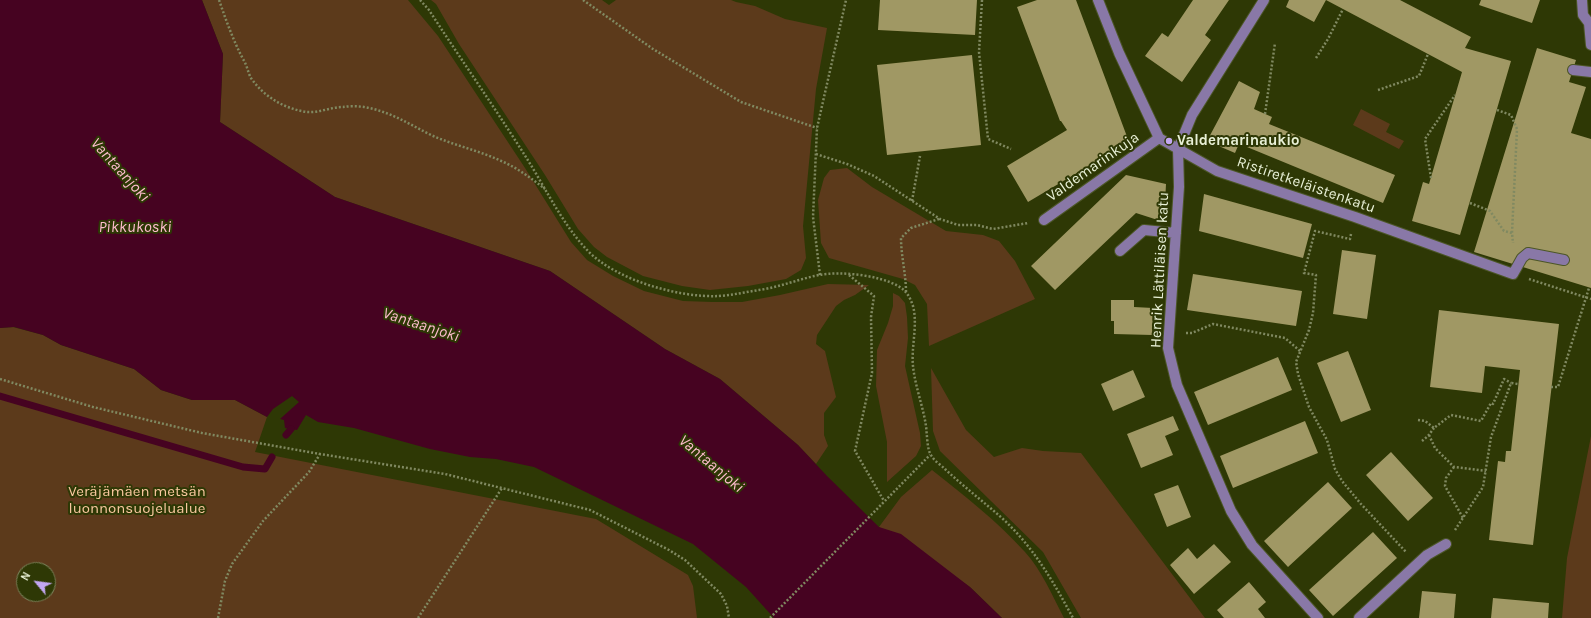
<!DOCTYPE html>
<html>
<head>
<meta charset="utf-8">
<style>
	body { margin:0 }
	#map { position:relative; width:1591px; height:618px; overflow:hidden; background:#2e3805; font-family:Karla,sans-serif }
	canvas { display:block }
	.north { position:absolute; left:16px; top:562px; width:40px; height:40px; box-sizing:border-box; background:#2e3805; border:1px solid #798259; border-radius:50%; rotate:299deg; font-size:11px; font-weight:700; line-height:16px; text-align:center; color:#e9f1d7 }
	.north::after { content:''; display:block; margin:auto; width:14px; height:18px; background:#c3a7f2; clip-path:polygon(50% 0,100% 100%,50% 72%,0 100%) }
</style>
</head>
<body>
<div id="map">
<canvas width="1591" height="618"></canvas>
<div class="north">N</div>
</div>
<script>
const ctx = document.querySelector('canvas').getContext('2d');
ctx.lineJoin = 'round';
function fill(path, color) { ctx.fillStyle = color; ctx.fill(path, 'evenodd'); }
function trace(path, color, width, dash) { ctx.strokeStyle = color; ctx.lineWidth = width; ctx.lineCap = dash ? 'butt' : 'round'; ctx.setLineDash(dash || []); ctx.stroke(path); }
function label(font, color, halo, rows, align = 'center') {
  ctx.font = font + ' Karla,sans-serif'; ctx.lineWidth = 4; ctx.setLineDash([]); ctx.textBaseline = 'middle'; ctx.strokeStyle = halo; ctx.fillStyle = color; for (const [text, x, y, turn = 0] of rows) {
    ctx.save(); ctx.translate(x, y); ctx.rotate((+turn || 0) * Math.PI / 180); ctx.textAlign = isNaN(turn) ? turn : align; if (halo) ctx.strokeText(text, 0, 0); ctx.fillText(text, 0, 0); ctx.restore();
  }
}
const green = new Path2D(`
	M 202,0 L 408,0 L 438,36 L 525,168 L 571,242 L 587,260 L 613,276 L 644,291 L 683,301 L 712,302 L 742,302 L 780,295 L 828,284 L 869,285 L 855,295 L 844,300 L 836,306 L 817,335 L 816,344 L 825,351 L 836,397 L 824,413 L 824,435 L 828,446 L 816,464 L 798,445 L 720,379 L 665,349 L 550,271 L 335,197 L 220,122 L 223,54 Z
	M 431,0 L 602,0 L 609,5 L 616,0 L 731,0 L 736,2 L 755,6 L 785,19 L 827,28 L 816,89 L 803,226 L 806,258 L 801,270 L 786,279 L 748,286 L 710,290 L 682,286 L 643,276 L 607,257 L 594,247 L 578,229 L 545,175 L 459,44 L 436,4 Z
	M 1361,109 L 1390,124 L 1386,132 L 1404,141 L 1399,149 L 1353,125 Z
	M 847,168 L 872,187 L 946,231 L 983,235 L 999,241 L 1015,261 L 1035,299 L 929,346 L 927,304 L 915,285 L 903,279 L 829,258 L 821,243 L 818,200 L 824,178 L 830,170 Z
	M 893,293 L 899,296 L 905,303 L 907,317 L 908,338 L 905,366 L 920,433 L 921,446 L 916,456 L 887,482 L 887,442 L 876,386 L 877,350 L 888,323 L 893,306 Z
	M 13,327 L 43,335 L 61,345 L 134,369 L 161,390 L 192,400 L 235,400 L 267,417 L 255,452 L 596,519 L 688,575 L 693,586 L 697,618 L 0,618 L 0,328 ZM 24,570 L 48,570 L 48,594 L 24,594 Z
	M 931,368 L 966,430 L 994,457 L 1022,448 L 1043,451 L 1081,453 L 1205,618 L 1081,618 L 1043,552 L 940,451 L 933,431 Z
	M 1591,436 L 1591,618 L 1562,618 L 1567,558 Z
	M 932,470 C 965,496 997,521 1025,552 C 1042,571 1052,595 1064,618 L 1002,618 L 970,587 L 879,527 L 901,497 Z`);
const water = new Path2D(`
	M 0,0 L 202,0 L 223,54 L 220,122 L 335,197 L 550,271 L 665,349 L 720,379 L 798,445 L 827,476 L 879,527 L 901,534 L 970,587 L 1002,618 L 774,618 L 746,587 L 693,544 L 534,467 L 496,459 L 470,457 L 430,449 L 354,428 L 318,422 L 306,415 L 297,430 L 285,428 L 284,420 L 280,419 L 299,402 L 292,396 L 273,409 L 267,417 L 235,400 L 192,400 L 161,390 L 134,369 L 61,345 L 43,335 L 14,327 L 0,328 Z`);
const stream = new Path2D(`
	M 0,396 L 243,467 L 265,469 L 272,457
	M 286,435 L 291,429`);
const building = new Path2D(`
	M 880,0 L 977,0 L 975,35 L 878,30 Z
	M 1037,0 L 1076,0 L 1129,142 L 1028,202 L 1007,166 L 1067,130 L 1061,121 L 1060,121 L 1017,7 Z
	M 1193,0 L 1229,0 L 1205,35 L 1211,40 L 1182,82 L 1145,56 L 1162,33 L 1168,37 Z
	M 1289,0 L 1400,0 L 1471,37 L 1465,48 L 1511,61 L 1460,235 L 1412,221 L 1423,182 L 1429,184 L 1462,72 L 1326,0 L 1314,22 L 1286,7 Z
	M 1481,0 L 1540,0 L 1532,23 L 1479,5 Z
	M 1537,48 L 1576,60 L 1569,82 L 1586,87 L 1571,133 L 1591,139 L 1591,288 L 1474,252 Z
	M 972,55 L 981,145 L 887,155 L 877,65 Z
	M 1239,81 L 1260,92 L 1254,109 L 1272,117 L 1269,124 L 1395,175 L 1383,203 L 1247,147 L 1249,142 L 1241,139 L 1235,153 L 1207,141 Z
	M 1126,175 L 1166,184 L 1164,222 L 1136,213 L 1055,290 L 1031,266 Z
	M 1204,194 L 1312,224 L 1303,258 L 1199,231 Z
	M 1342,250 L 1376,255 L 1367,319 L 1333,314 Z
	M 1193,274 L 1302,291 L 1296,326 L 1187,310 Z
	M 1111,300 L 1134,300 L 1134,307 L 1153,308 L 1152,335 L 1114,334 L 1114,321 L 1111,321 Z
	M 1439,310 L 1559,324 L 1533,545 L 1489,540 L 1498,461 L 1505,462 L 1506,451 L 1511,451 L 1520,370 L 1485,366 L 1482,393 L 1430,387 Z
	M 1348,351 L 1371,410 L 1341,422 L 1317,363 Z
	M 1278,357 L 1292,390 L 1208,425 L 1194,392 Z
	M 1133,370 L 1145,397 L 1113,411 L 1101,384 Z
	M 1173,416 L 1179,430 L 1165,436 L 1173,455 L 1141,468 L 1127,434 Z
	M 1305,421 L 1318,453 L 1233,488 L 1220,456 Z
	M 1391,452 L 1433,498 L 1408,521 L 1366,475 Z
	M 1328,482 L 1352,508 L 1288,567 L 1264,541 Z
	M 1178,485 L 1191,517 L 1167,527 L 1154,494 Z
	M 1373,532 L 1397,558 L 1333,616 L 1309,590 Z
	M 1214,544 L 1231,562 L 1194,594 L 1170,565 L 1188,548 L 1197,559 Z
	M 1249,582 L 1266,602 L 1258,609 L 1265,618 L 1224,618 L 1217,610 Z
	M 1422,591 L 1456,594 L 1454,618 L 1419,618 Z
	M 1493,598 L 1549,603 L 1548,618 L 1491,618 Z`);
const path = new Path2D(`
	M 219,0 C 226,20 233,40 243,59 C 247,65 248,73 251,78 C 264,97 285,109 307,112 C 319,113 331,107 343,107 C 349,106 357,106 364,107 C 389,111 409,124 431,135 C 453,145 477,150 499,160 C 516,167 531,178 545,189
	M 420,0 L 429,10 C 460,58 493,105 524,154 C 544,185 562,224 588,251 C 616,280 679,298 719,296 C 733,295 746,292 759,290 C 780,287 799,279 819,275 C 840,271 879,275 898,286 C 906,290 910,297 913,306 C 918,325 911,347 913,366 C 915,386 923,406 926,426 C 927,433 927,450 931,455 C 934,461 941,465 945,469 C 964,487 984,502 1003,519 C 1034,548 1053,581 1073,618
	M 583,0 L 653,49 L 741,102 L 817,128
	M 982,0 L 979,52 L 988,139 L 1011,149
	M 1316,58 L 1328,39 L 1343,9
	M 1378,90 L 1419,76 L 1428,54
	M 1497,110 L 1511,115 L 1517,129 L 1512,233 L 1513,243
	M 1265,114 L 1275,43
	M 816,154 L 847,164 L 874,176 L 940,219 L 958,225 L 977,225 L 993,229 L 1028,223
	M 1431,178 L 1425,139 L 1455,95
	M 912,201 L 920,156
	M 1470,203 L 1490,211 L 1504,231 L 1512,233
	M 1351,234 L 1350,239 L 1315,231 L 1304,273 L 1316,275 L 1313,313 L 1309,330 L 1296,362 L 1298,374 L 1309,407 L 1327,440 L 1335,469 L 1342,481 L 1361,504 L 1406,552
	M 820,275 L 813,217 L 817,128 L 846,0
	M 849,275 L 874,296 L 871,317 L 872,373 L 855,451 L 884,501
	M 1529,279 L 1591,299
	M 906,292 C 906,274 901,256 901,238 L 911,228 L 939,219
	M 1186,333 L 1192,333 L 1213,324 L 1285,338 L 1300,351
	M 0,379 L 93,407 L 202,433 L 320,454 L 445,474 L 590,510 L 669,550 L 685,560 L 721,594 L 727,606 L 729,618
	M 1418,420 L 1425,421 L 1434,428 L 1451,415 L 1481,421 L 1491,403 L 1493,404 L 1504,379 L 1511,383
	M 1429,435 L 1435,448 L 1454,467 L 1486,471
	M 1422,441 L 1428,436 L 1434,428
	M 1454,467 L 1446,478 L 1445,486 L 1463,518
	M 1455,530 L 1483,487 L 1491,437 L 1511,383 L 1518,384
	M 218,618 L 225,581 L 232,564 L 263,521 L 309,472 L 320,454
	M 418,618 L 502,488
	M 770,618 L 930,455`);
const minor = new Path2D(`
	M 1098,0 L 1119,53 L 1159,138 L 1217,171 L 1355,217 L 1513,274 L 1522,258 L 1528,253 L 1564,260
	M 1264,0 L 1192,115 L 1178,149 L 1179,187 L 1168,348 L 1177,385 L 1231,511 L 1252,545 L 1318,618
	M 1582,0 L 1583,15 L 1589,23 L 1591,45
	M 1573,70 L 1591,72
	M 1044,220 L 1159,138
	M 1120,251 L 1144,230 L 1176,233
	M 1359,618 L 1427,555 L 1446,544`);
const pathBridge = new Path2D(`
	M 1551,387 L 1558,387 L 1589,288`);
const markers = [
	[1169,141,4,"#c3a7f2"]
];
const poiNames = [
	["Valdemarinaukio",1177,141]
];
const streetNames = [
	["Valdemarinkuja",1093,167,-35],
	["Ristiretkeläistenkatu",1306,185,19],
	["Henrik Lättiläisen katu",1160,270,-87]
];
const parkNames = [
	["Veräjämäen metsän",137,492],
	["luonnonsuojelualue",137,509]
];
const waterNames = [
	["Vantaanjoki",120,170,48],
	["Pikkukoski",135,227],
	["Vantaanjoki",421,325,18],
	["Vantaanjoki",711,464,40]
];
fill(green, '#5c3a1b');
fill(water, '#460321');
trace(stream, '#460321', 7);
fill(building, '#a09864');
trace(minor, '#4c5627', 12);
trace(path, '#808961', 2.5, [2, 2]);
trace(minor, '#8978a7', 10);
trace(pathBridge, '#808961', 2.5, [2, 2]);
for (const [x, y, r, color] of markers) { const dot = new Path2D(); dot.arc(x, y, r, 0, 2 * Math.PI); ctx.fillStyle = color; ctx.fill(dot); trace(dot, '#2e3805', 1.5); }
label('bold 15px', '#e9f1d7', '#2e3805', poiNames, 'left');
label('15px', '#e9f1d7', '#2e3805', streetNames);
label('15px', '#fac8a0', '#2e3805', parkNames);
label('italic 16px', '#ffbdcf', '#2e3805', waterNames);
</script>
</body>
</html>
